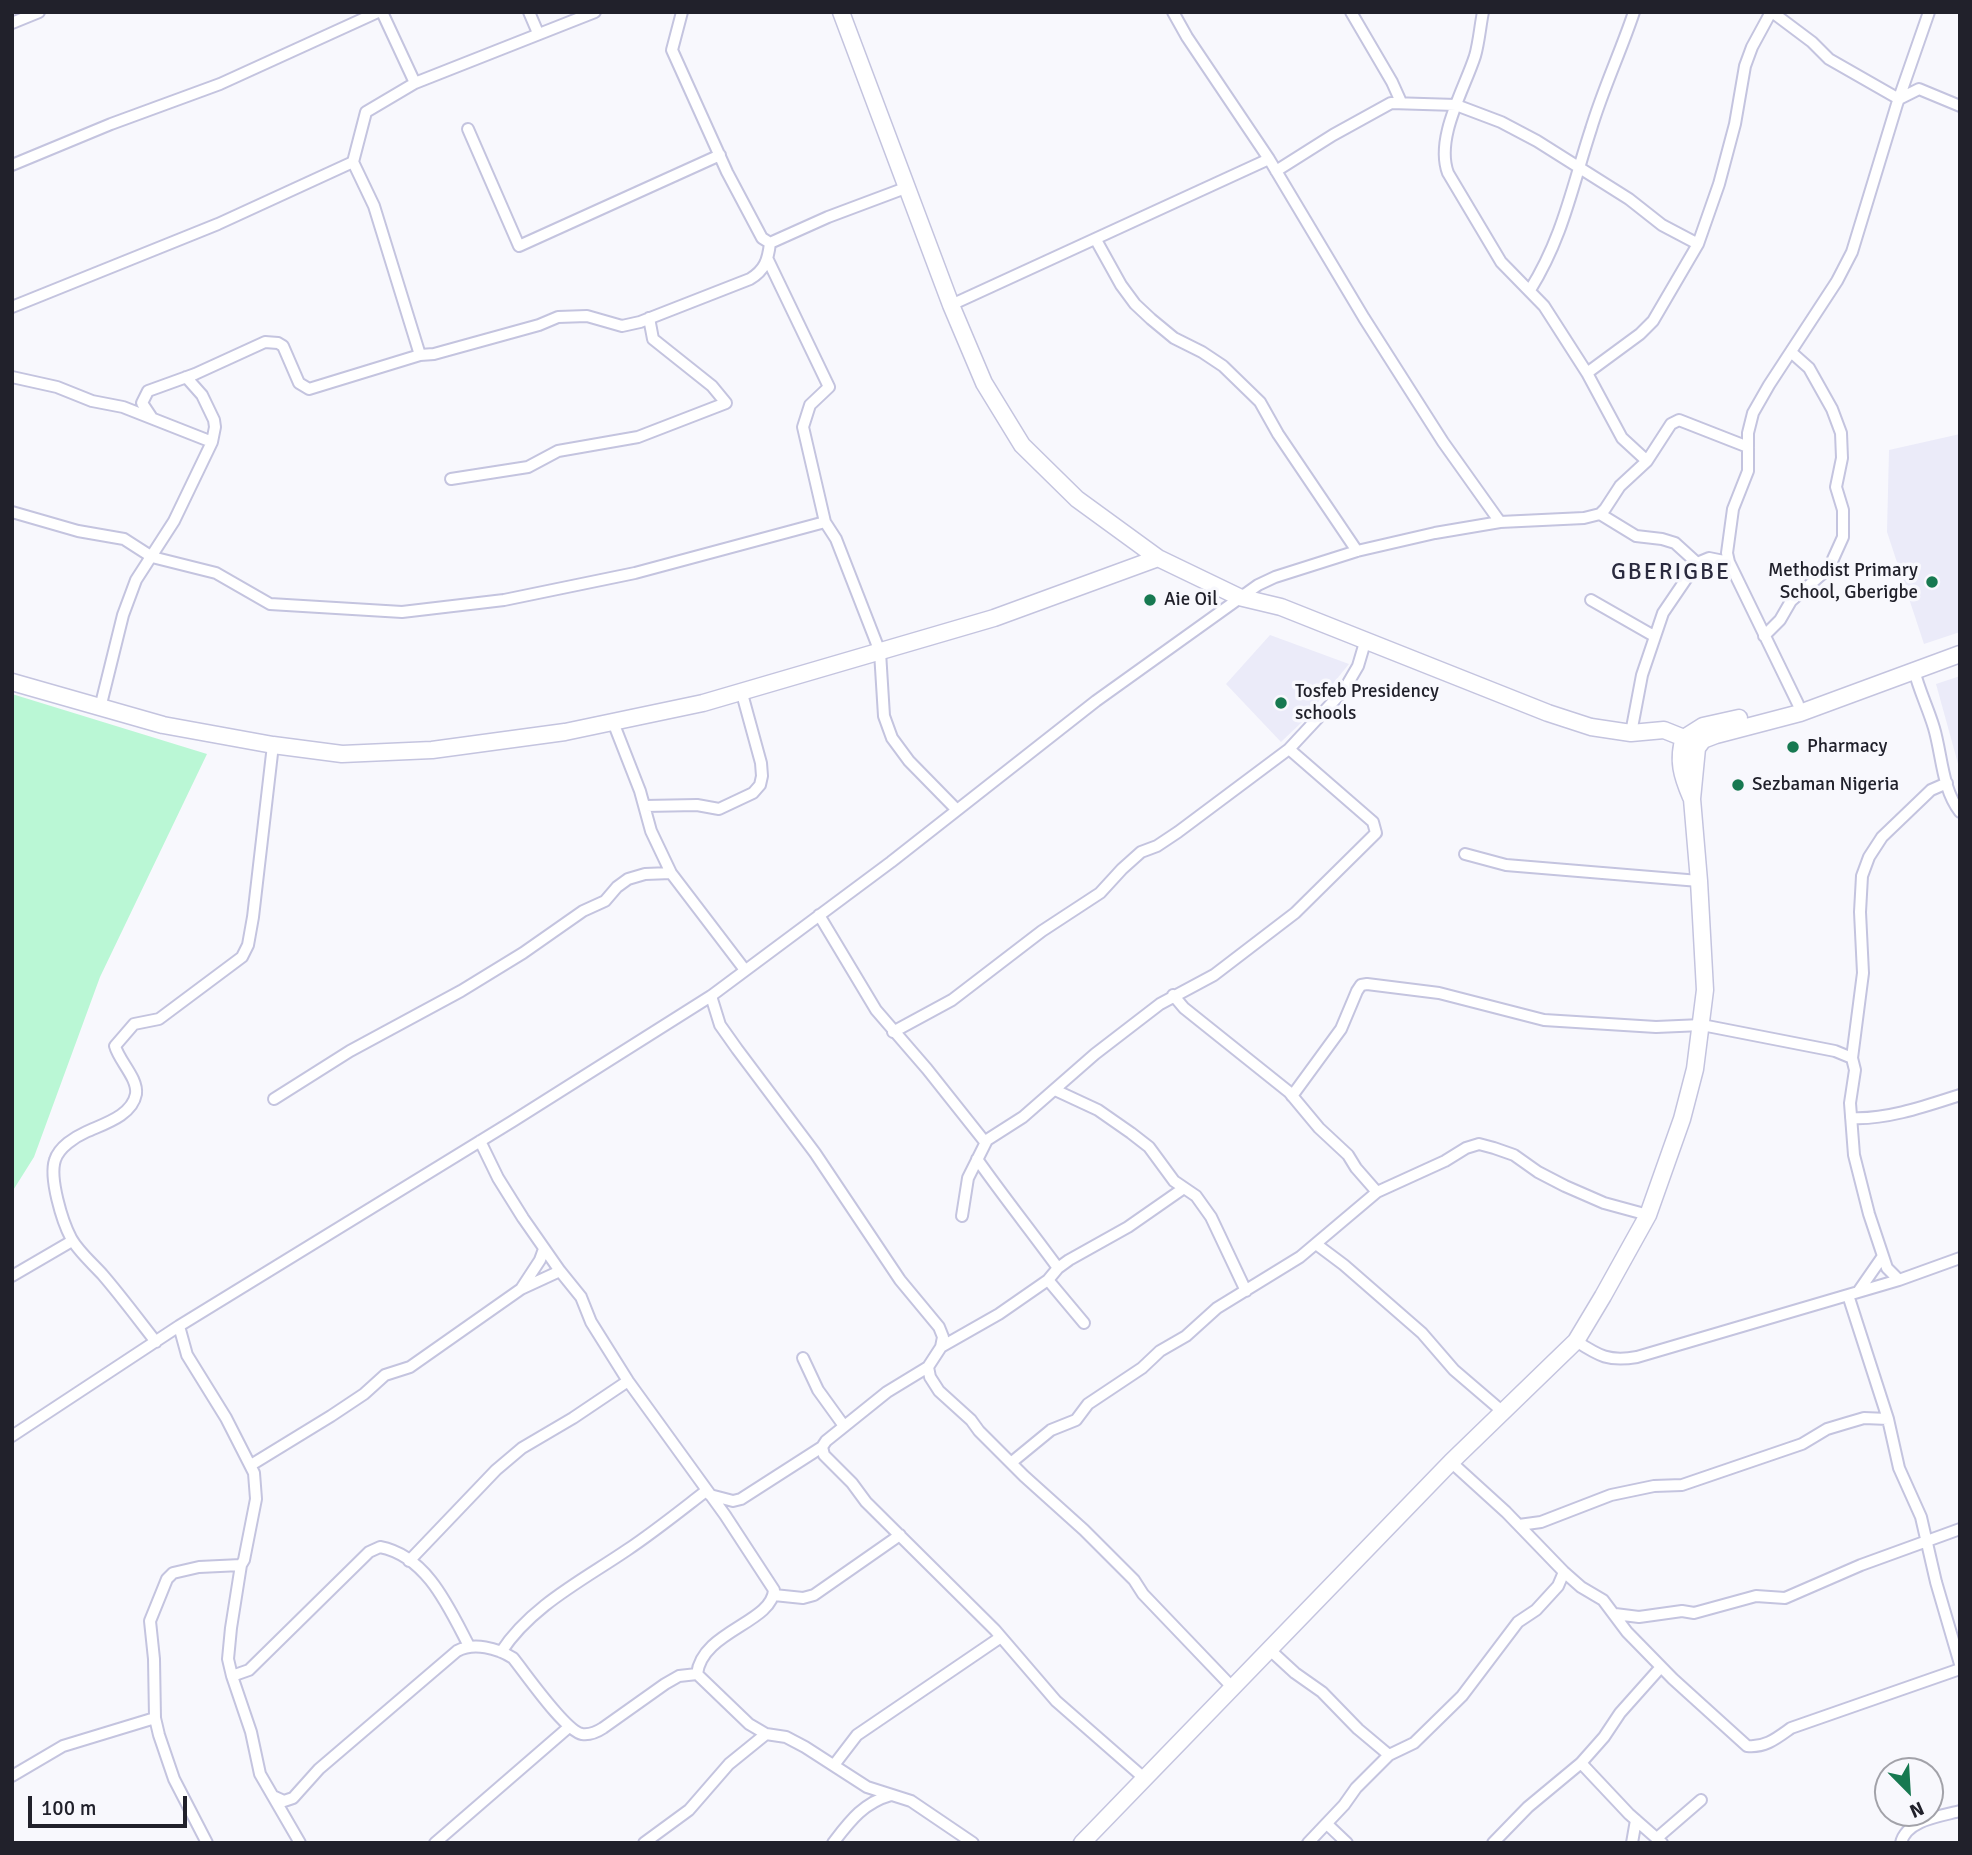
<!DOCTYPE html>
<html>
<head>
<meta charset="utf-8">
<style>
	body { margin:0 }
	#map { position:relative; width:1972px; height:1855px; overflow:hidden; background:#f8f8fd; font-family:Signika,sans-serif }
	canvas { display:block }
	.frame { position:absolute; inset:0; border:14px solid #21212b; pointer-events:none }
	.north { position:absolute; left:1874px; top:1757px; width:70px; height:70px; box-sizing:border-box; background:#f8f8fd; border:2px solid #a2a2a9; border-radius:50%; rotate:156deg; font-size:19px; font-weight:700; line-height:28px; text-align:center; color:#21212b }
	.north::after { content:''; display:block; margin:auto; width:24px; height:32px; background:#177951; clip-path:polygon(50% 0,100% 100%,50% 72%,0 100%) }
	.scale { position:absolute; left:28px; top:1796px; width:159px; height:32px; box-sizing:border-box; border:4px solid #21212b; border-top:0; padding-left:9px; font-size:21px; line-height:24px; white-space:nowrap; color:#21212b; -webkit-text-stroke:5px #f8f8fd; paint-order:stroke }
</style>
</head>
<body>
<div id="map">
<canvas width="1972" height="1855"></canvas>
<div class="frame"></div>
<div class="north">N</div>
<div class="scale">100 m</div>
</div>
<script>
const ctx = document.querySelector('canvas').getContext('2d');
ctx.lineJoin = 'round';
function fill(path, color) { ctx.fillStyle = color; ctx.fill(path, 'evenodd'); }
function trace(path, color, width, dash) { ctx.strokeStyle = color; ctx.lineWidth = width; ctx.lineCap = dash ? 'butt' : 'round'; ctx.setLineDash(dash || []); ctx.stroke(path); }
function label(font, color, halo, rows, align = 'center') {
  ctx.font = font + ' Signika,sans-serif'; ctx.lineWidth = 7; ctx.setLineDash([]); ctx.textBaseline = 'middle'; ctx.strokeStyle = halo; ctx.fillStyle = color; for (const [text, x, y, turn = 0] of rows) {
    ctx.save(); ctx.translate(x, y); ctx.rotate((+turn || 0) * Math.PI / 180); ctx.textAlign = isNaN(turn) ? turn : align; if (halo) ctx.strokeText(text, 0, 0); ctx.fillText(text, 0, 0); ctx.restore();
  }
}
const built = new Path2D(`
	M 1960,434 L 1960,632 L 1924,644 L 1887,532 L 1889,450 Z
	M 1270,635 L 1349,664 L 1301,723 L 1281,742 L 1226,684 Z
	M 1960,676 L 1960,771 L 1936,684 Z`);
const green = new Path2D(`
	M 12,694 L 207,754 L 100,977 L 34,1157 L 12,1192 Z`);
const street = new Path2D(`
	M 382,12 L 415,83
	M 529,12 L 538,33
	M 682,12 L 672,50 L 727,172 L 762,238 L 770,243
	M 1173,12 L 1187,37 L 1269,159 L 1364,318 L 1443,442 L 1500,522
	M 1351,12 L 1392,82 L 1401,102
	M 1483,12 C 1480,27 1479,42 1475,56 C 1464,90 1435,138 1448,173 L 1501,262 L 1544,306 L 1587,373 L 1622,438 L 1647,461
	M 1772,12 L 1812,42 L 1829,59 L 1899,99
	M 12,23 L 39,12
	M 1899,99 L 1919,89 L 1960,106
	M 468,129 L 519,246 L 720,155
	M 353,162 L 374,206 L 420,355
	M 12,165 L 111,124 L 220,84 L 378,12
	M 1276,171 L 1333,135 L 1391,103 L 1456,105 L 1501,122 L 1537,141 L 1629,199 L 1662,225 L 1698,244
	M 1096,240 L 1121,285 L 1135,304 L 1151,319 L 1174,338 L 1202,352 L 1223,366 L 1260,402 L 1278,434 L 1357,551
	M 770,243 L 828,217 L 908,187
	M 768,260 L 829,387 L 810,405 L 803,427 L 825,522 L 836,539 L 880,652 L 884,716 L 892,738 L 909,761 L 957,810
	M 1530,290 C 1563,237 1572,187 1591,129 C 1603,89 1621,51 1634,12
	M 951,305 L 1269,159
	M 12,307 L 218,224 L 353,162 L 366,112 L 415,83 L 595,12
	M 1587,373 L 1640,334 L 1653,321 L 1698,244 L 1719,184 L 1735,124 L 1745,66 L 1752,47 L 1771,12
	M 12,377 L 57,387 L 92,401 L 123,407 L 212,442
	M 152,418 L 142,403 L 148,391 L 195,374 L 265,342 L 278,343 L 283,346 L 299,383 L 309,389 L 420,355 L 434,354 L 539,325 L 558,317 L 587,316 L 622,326 L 640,322 L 750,279 C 765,270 768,260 770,243
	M 451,479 L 528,467 L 558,451 L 638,437 L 726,403 L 712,386 L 653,339 L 649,318
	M 12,512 L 78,531 L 124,539 L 152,557 L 216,573 L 270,604 L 402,612 L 504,600 L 635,573 L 825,522
	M 1600,514 L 1636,536 L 1662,539 L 1675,543 L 1697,563
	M 1591,600 L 1654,636
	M 1764,636 L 1780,620 L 1791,601 L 1829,568 L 1843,537 L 1843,510 L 1836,487 L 1842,458 L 1841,433 L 1832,409 L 1809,368 L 1791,352
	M 1914,670 C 1919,690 1928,708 1934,728 C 1942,755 1942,789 1960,812
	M 1798,704 L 1729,562 L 1727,553 L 1733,509 L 1748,471 L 1748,433 L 1753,413 L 1769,385 L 1837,281 L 1852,252 L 1897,104 L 1929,12
	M 100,708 L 123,615 L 136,580 L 174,521 L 212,442 L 215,427 L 214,420 L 202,395 L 186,377
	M 613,722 L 640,791 L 651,831 L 671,873 L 745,970
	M 1631,733 L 1642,675 L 1663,613 L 1697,563 L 1709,558 L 1729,562
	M 645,806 L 697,805 L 719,809 L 753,793 L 760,785 L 762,776 L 761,763 L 741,690
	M 1465,854 L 1506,865 L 1699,881
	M 819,915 L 876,1010 L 927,1069 L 985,1142
	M 1173,995 L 1184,1008 L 1289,1092 L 1319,1128 L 1348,1155 L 1356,1168 L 1377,1192
	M 711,996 L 720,1025 L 737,1049 L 815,1153 L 900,1280 L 939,1327 L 943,1337 L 941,1347 L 928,1367 L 930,1377 L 939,1391 L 971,1420 L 979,1431 L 1024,1476 L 1084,1530 L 1134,1580 L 1143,1594 L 1233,1688
	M 893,1032 L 952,1000 L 1042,931 L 1100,893 L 1122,869 L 1141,852 L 1157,846 L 1178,832 L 1289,749 L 1344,690 L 1358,666 L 1366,639
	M 1055,1090 L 1098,1110 L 1131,1133 L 1149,1147 L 1174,1181 L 1196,1196 L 1211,1217 L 1246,1291
	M 1292,1096 L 1341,1029 L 1357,991 L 1361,985 L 1367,984 L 1439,993 L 1544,1020 L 1656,1027 L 1702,1025 L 1835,1051 L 1852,1058
	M 274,1099 L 350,1051 L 461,991 L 523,953 L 583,911 L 605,901 L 617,887 L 628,879 L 645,874 L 671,873
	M 1851,1118 C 1886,1120 1926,1106 1960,1095
	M 480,1141 L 498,1178 L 523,1218 L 560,1271 L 581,1297 L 591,1322 L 628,1381 L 725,1515 L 774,1590 C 772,1623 702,1631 697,1674
	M 977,1159 C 1003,1196 1031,1231 1058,1268
	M 962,1216 L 968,1178 L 987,1140 L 1023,1117 L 1095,1054 L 1160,1004 L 1214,975 L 1295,913 L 1376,833 L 1373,822 L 1289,749
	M 1316,1244 L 1344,1265 L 1422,1333 L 1454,1370 L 1503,1412
	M 12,1276 L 72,1241
	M 1048,1280 L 1084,1323
	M 1899,1280 L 1887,1268 L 1869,1214 L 1854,1155 L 1850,1103 L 1855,1070 L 1852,1058 L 1863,973 L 1860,912 L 1862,876 L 1869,857 L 1882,837 L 1931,790 L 1947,783
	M 521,1289 L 540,1260 L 544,1249
	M 1858,1292 L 1883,1256
	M 1848,1295 L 1888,1419 L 1899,1468 L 1921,1517 L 1936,1582 L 1960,1664
	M 179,1326 L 187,1355 L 226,1418 L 254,1473 L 256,1499 L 244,1560 L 241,1565 L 199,1567 L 173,1573 L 167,1579 L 150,1621 L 154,1659 L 155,1718 L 159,1735 L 174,1779 L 207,1843
	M 1576,1341 C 1599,1356 1609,1362 1637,1357 L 1899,1280 L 1960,1258
	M 156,1342 C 138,1319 121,1296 102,1274 C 92,1263 78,1251 71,1238 C 62,1221 49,1178 55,1160 C 59,1147 75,1137 86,1132 C 103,1124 132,1116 136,1094 C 138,1078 119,1061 115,1046 L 134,1024 L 159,1019 L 242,957 L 248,945 L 253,917 L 273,745
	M 941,1347 L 999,1314 L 1048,1280 L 1058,1268 L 1069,1260 L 1128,1227 L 1184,1188
	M 803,1358 L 818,1390 L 844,1426
	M 12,1436 L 179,1326 L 513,1121 L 711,996 L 891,862 L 1096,701 L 1258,585 L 1275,577 L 1357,551 L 1435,533 L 1500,522 L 1584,518 L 1600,514 L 1605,509 L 1620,486 L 1647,461 L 1671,424 L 1679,420 L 1748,447
	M 822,1447 L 824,1455 L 852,1483 L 866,1502 L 995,1630 L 1056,1701 L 1144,1778
	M 1012,1462 L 1051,1430 L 1076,1420 L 1088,1404 L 1142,1368 L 1160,1351 L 1186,1336 L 1217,1308 L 1300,1257 L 1377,1192 L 1445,1161 L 1466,1148 L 1479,1144 L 1494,1148 L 1514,1155 L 1538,1172 L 1565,1186 L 1604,1203 L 1648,1215
	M 1451,1462 L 1506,1512 L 1564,1572 L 1581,1587 L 1603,1600 L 1627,1632 L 1673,1679 L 1747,1746 C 1765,1748 1777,1738 1791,1728 L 1960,1669
	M 251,1465 L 331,1416 L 364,1394 L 385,1375 L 410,1367 L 521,1289 L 560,1271
	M 710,1495 L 733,1501 L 741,1499 L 822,1447 L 826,1441 L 887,1392 L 928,1367
	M 1519,1525 L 1541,1522 L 1611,1495 L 1654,1486 L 1682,1485 L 1802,1444 L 1827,1429 L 1847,1423 L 1864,1418 L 1888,1419
	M 409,1561 L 496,1470 L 522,1448 L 573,1418 L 628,1381
	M 241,1565 L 231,1628 L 228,1659 L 232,1676 L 251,1732 L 260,1774 L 300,1843
	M 774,1595 L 803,1598 L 814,1595 L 900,1535
	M 1615,1614 L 1639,1617 L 1682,1611 L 1694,1613 L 1756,1596 L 1785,1598 L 1861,1565 L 1960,1529
	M 1270,1650 L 1295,1673 L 1322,1692 L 1358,1729 L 1389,1755
	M 501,1652 C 531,1606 583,1580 627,1550 C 654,1532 680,1511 706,1491
	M 232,1676 L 249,1670 L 369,1552 L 380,1547 C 427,1556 449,1608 469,1646
	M 1581,1763 L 1629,1814 L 1662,1843
	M 834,1765 L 857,1735 L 1001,1637
	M 12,1776 L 63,1746 L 155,1718
	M 273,1796 L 284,1801 L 293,1798 L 319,1769 L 457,1651 C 474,1642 497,1648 513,1658 C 526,1674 565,1731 582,1734 C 590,1735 597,1732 603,1728 L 665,1684 L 679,1676 L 697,1674 L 749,1724 L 766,1734 L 786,1737 L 805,1747 L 867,1787 L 911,1801 L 973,1843
	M 1327,1824 L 1347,1843
	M 1657,1838 L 1701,1800
	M 435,1843 L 569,1727
	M 644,1843 L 689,1810 L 729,1764 L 766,1734
	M 833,1843 C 850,1821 863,1803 891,1795
	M 1308,1843 L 1344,1805 L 1356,1788 L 1389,1755 L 1414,1743 L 1462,1696 L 1518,1622 L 1536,1610 L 1558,1586 L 1564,1572
	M 1493,1843 L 1528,1807 L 1581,1763 L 1604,1737 L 1620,1713 L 1661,1667
	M 1632,1843 L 1636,1820
	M 1901,1843 C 1906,1820 1941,1816 1960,1811`);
const secondary = new Path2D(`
	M 841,12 L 951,305 L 984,383 L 1022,445 L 1077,499 L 1158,558 L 1239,597 L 1281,607 L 1548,713 L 1591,727 L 1631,733 L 1664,730 L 1684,738
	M 12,682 L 163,725 L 273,745 L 342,754 L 432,750 L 565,732 L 703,703 L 994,618 L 1158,558
	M 1691,797 C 1682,776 1677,760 1684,738 L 1703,726 L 1739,718
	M 1082,1843 L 1451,1462 L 1576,1341 L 1603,1296 L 1648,1215 L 1682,1119 L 1695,1069 L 1705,990 L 1699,881 L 1692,799 L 1697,748 L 1703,740 L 1716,735 L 1800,713 L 1960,654`);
const markers = [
	[1932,582,7,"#177951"],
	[1150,600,7,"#177951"],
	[1281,703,7,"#177951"],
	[1793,747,7,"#177951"],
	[1738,785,7,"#177951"]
];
const poiNames = [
	["Methodist Primary",1918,571,"right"],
	["School, Gberigbe",1918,593,"right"],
	["Aie Oil",1164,600],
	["Tosfeb Presidency",1295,692],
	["schools",1295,714],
	["Pharmacy",1807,747],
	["Sezbaman Nigeria",1752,785]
];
const quarterNames = [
	["GBERIGBE",1671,573]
];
fill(built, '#ebebf9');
fill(green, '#baf7d5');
trace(street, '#c4c4df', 14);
trace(secondary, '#c4c4df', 19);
trace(street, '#fff', 10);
trace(secondary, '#fff', 16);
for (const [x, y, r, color] of markers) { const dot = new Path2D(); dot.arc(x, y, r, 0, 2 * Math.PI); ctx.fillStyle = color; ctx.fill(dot); trace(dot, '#f8f8fd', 2.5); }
label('19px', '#21212b', '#f8f8fd', poiNames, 'left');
ctx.letterSpacing = '2px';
label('23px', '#2a2a3e', '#f8f8fd', quarterNames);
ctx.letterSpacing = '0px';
</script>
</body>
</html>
